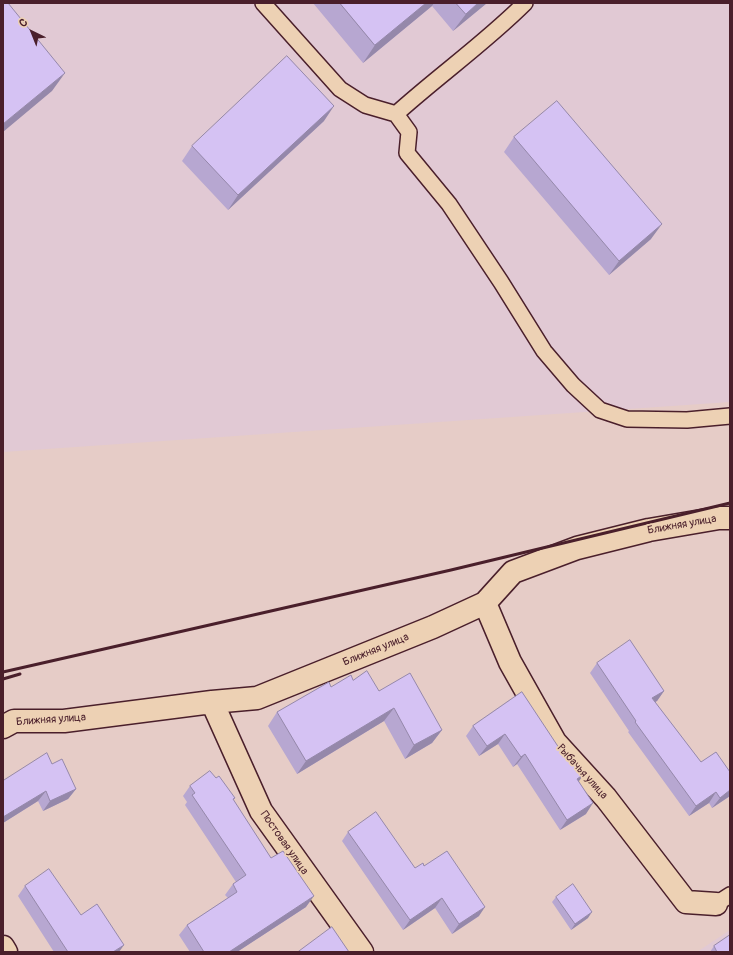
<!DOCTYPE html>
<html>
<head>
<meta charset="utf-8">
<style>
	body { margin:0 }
	#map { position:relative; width:733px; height:955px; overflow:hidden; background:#e6ccc7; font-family:Pangolin,sans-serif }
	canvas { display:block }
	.frame { position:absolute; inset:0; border:4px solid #4a1f2b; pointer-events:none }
	.north { position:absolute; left:12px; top:12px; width:40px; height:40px; -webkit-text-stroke:3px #edd1b4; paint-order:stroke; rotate:317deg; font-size:11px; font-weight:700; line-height:16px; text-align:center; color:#4a1f2b }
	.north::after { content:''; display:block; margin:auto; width:14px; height:18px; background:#4a1f2b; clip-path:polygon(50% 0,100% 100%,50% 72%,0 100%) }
</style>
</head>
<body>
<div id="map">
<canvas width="733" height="955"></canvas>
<div class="frame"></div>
<div class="north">С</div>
</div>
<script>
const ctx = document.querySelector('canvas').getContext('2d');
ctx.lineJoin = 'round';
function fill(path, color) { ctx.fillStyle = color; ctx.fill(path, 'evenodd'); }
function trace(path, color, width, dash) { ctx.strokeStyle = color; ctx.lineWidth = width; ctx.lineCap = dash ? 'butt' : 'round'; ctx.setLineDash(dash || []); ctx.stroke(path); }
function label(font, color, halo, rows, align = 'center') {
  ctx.font = font + ' Pangolin,sans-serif'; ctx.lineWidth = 3.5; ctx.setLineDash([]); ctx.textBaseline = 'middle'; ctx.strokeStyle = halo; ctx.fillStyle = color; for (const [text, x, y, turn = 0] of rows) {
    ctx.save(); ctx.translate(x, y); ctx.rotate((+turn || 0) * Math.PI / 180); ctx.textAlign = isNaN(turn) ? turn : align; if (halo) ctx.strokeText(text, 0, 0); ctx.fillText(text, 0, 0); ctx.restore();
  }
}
const built = new Path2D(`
	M 3,3 L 730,3 L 730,402 L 3,452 Z
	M 730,930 L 730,952 L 697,952 Z`);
const lane = new Path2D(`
	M 263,3 L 340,89 L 365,105 L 396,114 L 409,132 L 407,153 L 449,204 L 501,282 L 544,351 L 573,385 L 600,410 L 627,419 L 687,420 L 730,416
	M 396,114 C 438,76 485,43 525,3
	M 716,904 L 730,895`);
const street = new Path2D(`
	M 485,603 L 510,662 L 555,742 L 606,798 L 686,902 L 716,904
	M 212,702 L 261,811 L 362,952
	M 3,727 L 14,721 L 64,721 L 212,702 L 257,698 L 433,627 L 485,603 L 513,572 L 577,548 L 649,530 L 719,518 L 730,518
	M 3,947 L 6,952`);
const rail = new Path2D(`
	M 3,672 L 451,570 L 730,503
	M 3,679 L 20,674`);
const wall = new Path2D(`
	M 313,3 L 487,3 L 453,31 L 432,6 L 363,63 Z
	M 324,121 L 228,210 L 182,161 L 192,146 Z
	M 514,137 L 651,239 L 609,275 L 504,152 Z
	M 597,663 L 664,691 L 657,701 L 655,702 L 701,762 L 730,796 L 712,808 L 709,803 L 689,816 L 628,732 L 629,731 L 590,673 Z
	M 353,680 L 379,691 L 442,730 L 432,743 L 405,759 L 384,721 L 297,774 L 268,726 L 277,712 L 331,687 Z
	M 522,692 L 579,782 L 586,814 L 560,830 L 517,764 L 513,767 L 498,744 L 479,756 L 466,736 L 473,726 Z
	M 52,764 L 76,789 L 68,799 L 43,811 L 38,801 L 3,823 L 3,781 Z
	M 216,778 L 235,798 L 233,800 L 271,858 L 306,907 L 237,952 L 190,952 L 179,935 L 187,925 L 228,898 L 225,895 L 233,884 L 236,882 L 185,805 L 187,802 L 183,796 L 190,786 Z
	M 348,832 L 415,868 L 424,866 L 479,916 L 452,934 L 435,908 L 403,930 L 342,841 Z
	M 25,886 L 81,915 L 119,952 L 54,952 L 18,896 Z
	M 556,897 L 588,918 L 571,930 L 552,902 Z
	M 714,946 L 730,952 L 710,952 Z`);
const shadedWall = new Path2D(`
	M 426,3 L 434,3 L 432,6 L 363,63 L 375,45 Z
	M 478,3 L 487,3 L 453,31 L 466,14 Z
	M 65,73 L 52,91 L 3,132 L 3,124 Z
	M 334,106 L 324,121 L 228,210 L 238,195 Z
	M 662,224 L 651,239 L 609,275 L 619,261 Z
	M 664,691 L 657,701 L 645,708 L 652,698 Z
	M 394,708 L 384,721 L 297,774 L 306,761 Z
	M 442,730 L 432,743 L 405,759 L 414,745 Z
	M 505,734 L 498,744 L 479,756 L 487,746 Z
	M 525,754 L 517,764 L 513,767 L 521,757 Z
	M 584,774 L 577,784 L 577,779 Z
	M 76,789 L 68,799 L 43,811 L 50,801 Z
	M 730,790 L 730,796 L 712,808 L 720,798 Z
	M 46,791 L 38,801 L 3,823 L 3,817 Z
	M 716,792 L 709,803 L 689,816 L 696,806 Z
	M 593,803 L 586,814 L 560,830 L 567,820 Z
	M 314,896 L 306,907 L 237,952 L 229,952 Z
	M 442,898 L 435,908 L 403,930 L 410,920 Z
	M 485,907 L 479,916 L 452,934 L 459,924 Z
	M 592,912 L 588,918 L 571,930 L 575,924 Z
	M 124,945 L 119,952 L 113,952 Z`);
const building = new Path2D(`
	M 3,3 L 8,3 L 65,73 L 3,124 Z
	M 340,3 L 426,3 L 375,45 Z
	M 456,3 L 478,3 L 466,14 Z
	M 287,56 L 334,106 L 238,195 L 192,146 Z
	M 557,101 L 662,224 L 619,261 L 514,137 Z
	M 630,640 L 664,691 L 652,698 L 701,762 L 716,752 L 730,772 L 730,790 L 720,798 L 716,792 L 696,806 L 635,722 L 636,721 L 597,663 Z
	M 367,671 L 379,691 L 410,673 L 442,730 L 414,745 L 394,708 L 306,761 L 277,712 L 329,682 L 331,687 L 351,675 L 353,680 Z
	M 522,692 L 567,760 L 569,758 L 584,774 L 577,779 L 593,803 L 567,820 L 525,754 L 521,757 L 505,734 L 487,746 L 473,726 Z
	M 47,753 L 52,764 L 62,759 L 76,789 L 50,801 L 46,791 L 3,817 L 3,781 Z
	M 210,771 L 216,778 L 219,776 L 235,798 L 233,799 L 271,858 L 283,851 L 314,896 L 229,952 L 204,952 L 187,925 L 237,892 L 233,884 L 246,875 L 192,795 L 195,793 L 190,786 Z
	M 376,812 L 415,868 L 423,863 L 424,866 L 447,851 L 485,907 L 459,924 L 442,898 L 410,920 L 348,832 Z
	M 49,869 L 81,915 L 97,904 L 124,945 L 113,952 L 68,952 L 25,886 Z
	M 573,884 L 592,912 L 575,924 L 556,897 Z
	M 332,927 L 349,952 L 298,952 Z
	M 730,935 L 730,952 L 717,952 L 714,946 Z`);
const streetNames = [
	["Ближняя улица",682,525,-10],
	["Ближняя улица",376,650,-22],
	["Ближняя улица",51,720,-4],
	["Рыбачья улица",582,772,48],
	["Постовая улица",284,843,55]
];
fill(built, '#e1c9d4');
trace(lane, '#4a1f2b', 18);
trace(street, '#4a1f2b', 25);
trace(lane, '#edd1b4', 15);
trace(street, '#edd1b4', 22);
trace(rail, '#4a1f2b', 3);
fill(wall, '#b7a7d1');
fill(shadedWall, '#9588aa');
fill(building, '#d5c2f3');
trace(building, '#9588aa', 1);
label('11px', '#4a1f2b', '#edd1b4', streetNames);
</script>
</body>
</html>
